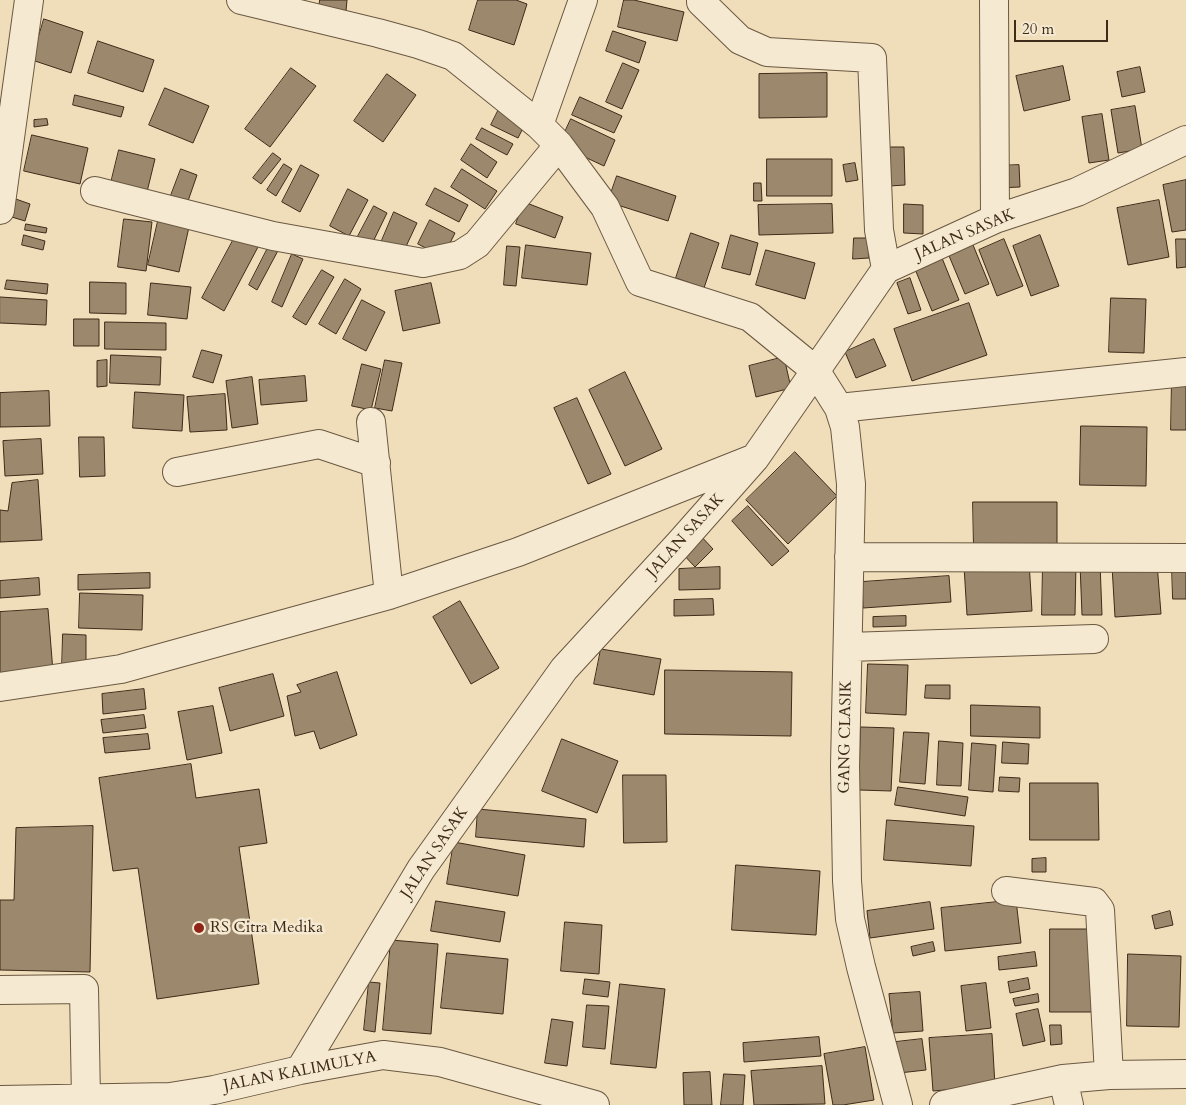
<!DOCTYPE html>
<html>
<head>
<meta charset="utf-8">
<style>
	body { margin:0 }
	#map { position:relative; width:1186px; height:1105px; overflow:hidden; background:#f0ddba; font-family:Cardo,serif }
	canvas { display:block }
	.scale { position:absolute; left:1014px; top:20px; width:94px; height:22px; box-sizing:border-box; border:2px solid #3e2b19; border-top:0; padding-left:6px; font-size:15px; line-height:18px; white-space:nowrap; color:#3e2b19; -webkit-text-stroke:4px #f5e9d2; paint-order:stroke }
</style>
</head>
<body>
<div id="map">
<canvas width="1186" height="1105"></canvas>
<div class="scale">20 m</div>
</div>
<script>
const ctx = document.querySelector('canvas').getContext('2d');
ctx.lineJoin = 'round';
function fill(path, color) { ctx.fillStyle = color; ctx.fill(path, 'evenodd'); }
function trace(path, color, width, dash) { ctx.strokeStyle = color; ctx.lineWidth = width; ctx.lineCap = dash ? 'butt' : 'round'; ctx.setLineDash(dash || []); ctx.stroke(path); }
function label(font, color, halo, rows, align = 'center') {
  ctx.font = font + ' Cardo,serif'; ctx.lineWidth = 5; ctx.setLineDash([]); ctx.textBaseline = 'middle'; ctx.strokeStyle = halo; ctx.fillStyle = color; for (const [text, x, y, turn = 0] of rows) {
    ctx.save(); ctx.translate(x, y); ctx.rotate((+turn || 0) * Math.PI / 180); ctx.textAlign = isNaN(turn) ? turn : align; if (halo) ctx.strokeText(text, 0, 0); ctx.fillText(text, 0, 0); ctx.restore();
  }
}
const building = new Path2D(`
	M 320,0 L 347,0 L 346,11 L 319,8 Z
	M 478,0 L 516,0 L 527,4 L 514,45 L 469,30 Z
	M 624,0 L 634,0 L 684,12 L 677,41 L 618,27 Z
	M 44,19 L 83,32 L 71,73 L 32,60 Z
	M 613,31 L 646,42 L 639,63 L 606,51 Z
	M 98,41 L 154,60 L 143,92 L 88,73 Z
	M 623,63 L 639,70 L 622,109 L 606,102 Z
	M 1063,66 L 1070,100 L 1024,111 L 1016,76 Z
	M 1140,67 L 1145,92 L 1122,97 L 1117,72 Z
	M 291,68 L 316,86 L 270,147 L 245,129 Z
	M 827,73 L 827,117 L 759,118 L 759,74 Z
	M 387,74 L 416,95 L 383,142 L 354,121 Z
	M 165,88 L 209,106 L 193,143 L 149,125 Z
	M 75,95 L 124,107 L 121,117 L 73,105 Z
	M 580,97 L 622,116 L 614,133 L 572,115 Z
	M 1135,106 L 1142,149 L 1118,153 L 1111,110 Z
	M 499,109 L 526,122 L 518,138 L 491,125 Z
	M 1102,114 L 1109,160 L 1089,163 L 1082,117 Z
	M 47,119 L 48,125 L 34,127 L 34,120 Z
	M 571,119 L 615,140 L 604,166 L 559,145 Z
	M 482,128 L 513,144 L 507,155 L 476,139 Z
	M 32,135 L 88,148 L 80,184 L 24,171 Z
	M 471,144 L 497,162 L 487,178 L 461,160 Z
	M 889,147 L 904,147 L 905,185 L 890,186 Z
	M 119,150 L 155,159 L 146,196 L 110,187 Z
	M 273,153 L 281,159 L 261,184 L 253,178 Z
	M 767,159 L 832,159 L 832,196 L 767,196 Z
	M 855,163 L 858,180 L 846,182 L 843,165 Z
	M 284,164 L 292,169 L 276,196 L 267,190 Z
	M 301,165 L 319,175 L 300,212 L 282,202 Z
	M 1019,165 L 1020,187 L 997,188 L 996,166 Z
	M 181,169 L 197,175 L 187,204 L 170,198 Z
	M 462,169 L 497,191 L 485,209 L 451,187 Z
	M 617,176 L 676,196 L 668,221 L 608,202 Z
	M 1186,180 L 1186,230 L 1172,232 L 1163,185 Z
	M 754,183 L 761,183 L 762,201 L 754,201 Z
	M 435,188 L 468,205 L 459,222 L 426,205 Z
	M 348,189 L 368,200 L 349,236 L 330,226 Z
	M 10,197 L 30,204 L 25,221 L 5,215 Z
	M 1159,200 L 1169,257 L 1128,265 L 1117,208 Z
	M 524,202 L 563,217 L 555,238 L 516,224 Z
	M 832,204 L 833,233 L 759,235 L 758,205 Z
	M 904,204 L 923,205 L 923,234 L 904,233 Z
	M 374,206 L 387,213 L 370,248 L 356,240 Z
	M 394,212 L 417,223 L 402,255 L 380,245 Z
	M 124,219 L 152,222 L 146,271 L 118,267 Z
	M 430,220 L 455,233 L 443,257 L 418,244 Z
	M 158,221 L 189,227 L 179,272 L 148,265 Z
	M 26,224 L 47,228 L 46,233 L 25,230 Z
	M 691,233 L 719,243 L 704,288 L 676,278 Z
	M 24,235 L 45,241 L 43,250 L 22,245 Z
	M 236,235 L 258,247 L 224,311 L 202,298 Z
	M 731,235 L 758,243 L 750,275 L 722,268 Z
	M 1040,235 L 1059,286 L 1031,296 L 1013,246 Z
	M 854,238 L 869,238 L 869,258 L 853,259 Z
	M 1004,239 L 1023,286 L 997,296 L 979,250 Z
	M 1176,239 L 1186,239 L 1186,267 L 1177,268 Z
	M 272,240 L 281,245 L 257,290 L 249,285 Z
	M 971,240 L 989,284 L 965,294 L 947,251 Z
	M 526,245 L 591,253 L 587,285 L 522,278 Z
	M 507,246 L 520,247 L 516,286 L 504,285 Z
	M 766,250 L 815,263 L 805,299 L 756,285 Z
	M 292,254 L 303,259 L 282,307 L 272,302 Z
	M 942,258 L 959,300 L 932,311 L 915,269 Z
	M 322,270 L 334,277 L 306,325 L 293,317 Z
	M 910,278 L 921,310 L 908,314 L 897,283 Z
	M 345,279 L 361,289 L 336,334 L 319,324 Z
	M 7,280 L 48,284 L 47,294 L 5,289 Z
	M 90,282 L 126,283 L 126,314 L 90,313 Z
	M 151,283 L 191,287 L 187,319 L 148,315 Z
	M 431,283 L 440,323 L 403,331 L 395,291 Z
	M 0,297 L 47,300 L 46,325 L 0,323 Z
	M 1111,298 L 1146,299 L 1144,353 L 1109,352 Z
	M 362,300 L 385,312 L 366,351 L 343,339 Z
	M 969,303 L 987,355 L 912,381 L 894,329 Z
	M 74,319 L 99,319 L 99,346 L 74,346 Z
	M 105,322 L 166,323 L 166,350 L 105,349 Z
	M 874,339 L 886,366 L 856,378 L 845,352 Z
	M 202,350 L 222,355 L 213,383 L 193,377 Z
	M 111,355 L 161,357 L 160,385 L 110,383 Z
	M 784,357 L 791,388 L 756,397 L 749,366 Z
	M 107,360 L 107,386 L 97,387 L 97,361 Z
	M 385,360 L 402,363 L 392,411 L 375,408 Z
	M 362,364 L 381,369 L 371,410 L 352,406 Z
	M 625,372 L 662,449 L 625,466 L 589,390 Z
	M 305,376 L 307,401 L 261,405 L 259,380 Z
	M 252,377 L 258,424 L 232,428 L 226,381 Z
	M 1172,377 L 1186,377 L 1186,430 L 1171,430 Z
	M 49,391 L 50,426 L 0,427 L 0,393 Z
	M 135,392 L 184,395 L 182,431 L 133,428 Z
	M 225,394 L 227,430 L 190,432 L 187,397 Z
	M 577,398 L 611,474 L 588,484 L 554,408 Z
	M 1081,426 L 1147,427 L 1146,486 L 1080,485 Z
	M 79,437 L 104,437 L 105,476 L 80,477 Z
	M 41,439 L 43,474 L 5,476 L 3,441 Z
	M 795,452 L 837,496 L 788,544 L 746,500 Z
	M 38,480 L 42,540 L 0,542 L 0,510 L 8,511 L 12,483 Z
	M 973,502 L 1057,502 L 1057,551 L 974,551 Z
	M 748,506 L 789,551 L 772,566 L 732,521 Z
	M 699,534 L 713,549 L 695,567 L 681,552 Z
	M 1029,561 L 1032,611 L 967,615 L 964,566 Z
	M 1043,563 L 1076,563 L 1075,615 L 1042,615 Z
	M 1100,563 L 1102,615 L 1082,615 L 1080,564 Z
	M 1157,563 L 1161,614 L 1115,617 L 1112,566 Z
	M 720,567 L 720,589 L 679,590 L 679,569 Z
	M 1172,568 L 1186,568 L 1186,599 L 1173,599 Z
	M 150,573 L 150,588 L 78,590 L 78,575 Z
	M 949,576 L 951,602 L 863,608 L 862,582 Z
	M 39,578 L 40,595 L 0,598 L 0,581 Z
	M 80,593 L 143,595 L 142,630 L 79,628 Z
	M 713,599 L 714,615 L 674,616 L 674,600 Z
	M 460,601 L 499,668 L 471,684 L 433,617 Z
	M 48,609 L 53,672 L 0,676 L 0,612 Z
	M 906,616 L 906,626 L 873,627 L 873,617 Z
	M 63,634 L 86,635 L 86,669 L 62,668 Z
	M 601,649 L 661,659 L 654,695 L 594,684 Z
	M 868,664 L 908,665 L 906,715 L 866,713 Z
	M 665,670 L 792,672 L 791,736 L 665,734 Z
	M 337,672 L 357,735 L 320,749 L 314,731 L 295,736 L 287,696 L 301,692 L 297,685 Z
	M 273,674 L 284,716 L 230,731 L 219,688 Z
	M 926,685 L 950,685 L 950,699 L 925,698 Z
	M 144,689 L 146,709 L 103,714 L 102,694 Z
	M 971,705 L 1040,707 L 1040,738 L 971,736 Z
	M 213,706 L 222,753 L 187,760 L 178,712 Z
	M 144,715 L 146,728 L 103,733 L 101,720 Z
	M 861,727 L 894,728 L 891,791 L 859,790 Z
	M 904,732 L 929,733 L 925,784 L 900,782 Z
	M 148,734 L 150,749 L 105,753 L 103,738 Z
	M 562,739 L 618,761 L 597,813 L 542,791 Z
	M 939,741 L 963,743 L 961,786 L 937,785 Z
	M 1003,742 L 1029,744 L 1028,764 L 1002,763 Z
	M 972,743 L 996,745 L 993,792 L 969,790 Z
	M 191,764 L 196,798 L 259,789 L 267,843 L 239,847 L 259,984 L 157,999 L 138,868 L 113,871 L 99,778 Z
	M 623,775 L 666,775 L 667,842 L 624,843 Z
	M 1000,777 L 1020,778 L 1019,792 L 999,791 Z
	M 1030,783 L 1098,783 L 1099,840 L 1030,840 Z
	M 898,787 L 968,797 L 965,816 L 895,805 Z
	M 478,809 L 586,819 L 584,847 L 476,837 Z
	M 887,820 L 974,826 L 971,866 L 884,860 Z
	M 93,826 L 90,972 L 0,970 L 0,900 L 14,900 L 16,828 Z
	M 454,842 L 525,855 L 518,896 L 447,884 Z
	M 1046,858 L 1046,872 L 1032,872 L 1032,859 Z
	M 736,865 L 820,871 L 816,935 L 732,930 Z
	M 1016,900 L 1021,943 L 945,951 L 941,908 Z
	M 436,901 L 505,912 L 500,942 L 431,931 Z
	M 930,902 L 934,929 L 870,938 L 867,911 Z
	M 1170,911 L 1173,925 L 1155,929 L 1152,916 Z
	M 565,922 L 602,925 L 599,974 L 561,971 Z
	M 1050,929 L 1094,929 L 1094,1012 L 1050,1012 Z
	M 391,940 L 438,944 L 431,1034 L 383,1030 Z
	M 933,942 L 935,951 L 913,956 L 911,947 Z
	M 1035,952 L 1037,966 L 999,970 L 998,957 Z
	M 447,953 L 508,959 L 503,1014 L 441,1008 Z
	M 1128,954 L 1181,956 L 1179,1027 L 1127,1026 Z
	M 1028,978 L 1030,989 L 1010,993 L 1008,982 Z
	M 585,979 L 610,982 L 608,997 L 583,994 Z
	M 369,982 L 380,983 L 375,1032 L 364,1030 Z
	M 986,983 L 991,1028 L 966,1031 L 961,986 Z
	M 620,984 L 665,989 L 656,1068 L 611,1064 Z
	M 920,992 L 923,1031 L 893,1033 L 889,994 Z
	M 1038,994 L 1039,1002 L 1015,1006 L 1013,999 Z
	M 587,1005 L 609,1006 L 605,1049 L 583,1047 Z
	M 1038,1009 L 1045,1041 L 1023,1046 L 1016,1014 Z
	M 552,1019 L 573,1022 L 567,1066 L 545,1063 Z
	M 1050,1025 L 1061,1025 L 1062,1044 L 1051,1045 Z
	M 992,1034 L 995,1086 L 933,1091 L 929,1038 Z
	M 819,1037 L 821,1056 L 744,1062 L 743,1043 Z
	M 922,1039 L 926,1070 L 890,1074 L 887,1043 Z
	M 865,1047 L 874,1100 L 843,1105 L 833,1105 L 824,1054 Z
	M 822,1066 L 825,1104 L 754,1105 L 751,1071 Z
	M 710,1072 L 712,1105 L 684,1105 L 683,1073 Z
	M 724,1074 L 745,1075 L 743,1105 L 721,1105 Z`);
const minor = new Path2D(`
	M 241,0 L 378,33 L 418,44 L 453,56 L 539,125 L 559,145 L 605,207 L 640,282 L 750,317 L 815,370 L 839,408 L 845,427 L 851,484 L 845,766 L 847,881 L 850,919 L 861,967 L 898,1105
	M 701,0 L 701,2 L 740,40 L 767,52 L 872,58 L 879,230 L 886,269
	M 994,0 L 995,219
	M 539,125 L 583,0
	M 95,191 L 273,236 L 423,263 L 460,255 L 477,244 L 559,145
	M 0,210 L 29,0
	M 839,408 L 1186,372
	M 371,422 L 389,595
	M 177,472 L 319,444 L 376,463
	M 849,557 L 1186,558
	M 848,647 L 1094,639
	M 0,687 L 121,669 L 389,595 L 518,552 L 750,460
	M 1006,891 L 1094,902 L 1100,910 L 1109,1075
	M 0,990 L 84,989 L 86,1099
	M 300,1070 L 421,869 L 564,669 L 679,544 L 755,458 L 886,269 L 995,219 L 1077,192 L 1186,140
	M 1063,1079 L 1069,1105
	M 0,1100 L 170,1097 L 214,1090 L 300,1070 L 383,1055 L 440,1062 L 595,1105
	M 944,1105 L 1063,1079 L 1109,1075 L 1186,1074`);
const markers = [
	[199,928,6,"#8f2418"]
];
const streetNames = [
	["JALAN SASAK",965,235,-23],
	["JALAN SASAK",686,536,-48],
	["GANG CLASIK",846,737,-89],
	["JALAN SASAK",435,853,-56],
	["JALAN KALIMULYA",300,1072,-11]
];
const poiNames = [
	["RS Citra Medika",210,928]
];
fill(building, '#9b886d');
trace(building, '#3e2b19', 1);
trace(minor, '#6a5841', 30);
trace(minor, '#f5e9d2', 28);
for (const [x, y, r, color] of markers) { const dot = new Path2D(); dot.arc(x, y, r, 0, 2 * Math.PI); ctx.fillStyle = color; ctx.fill(dot); trace(dot, '#f5e9d2', 2); }
label('16px', '#3e2b19', '#f5e9d2', streetNames);
label('16px', '#3e2b19', '#f5e9d2', poiNames, 'left');
</script>
</body>
</html>
